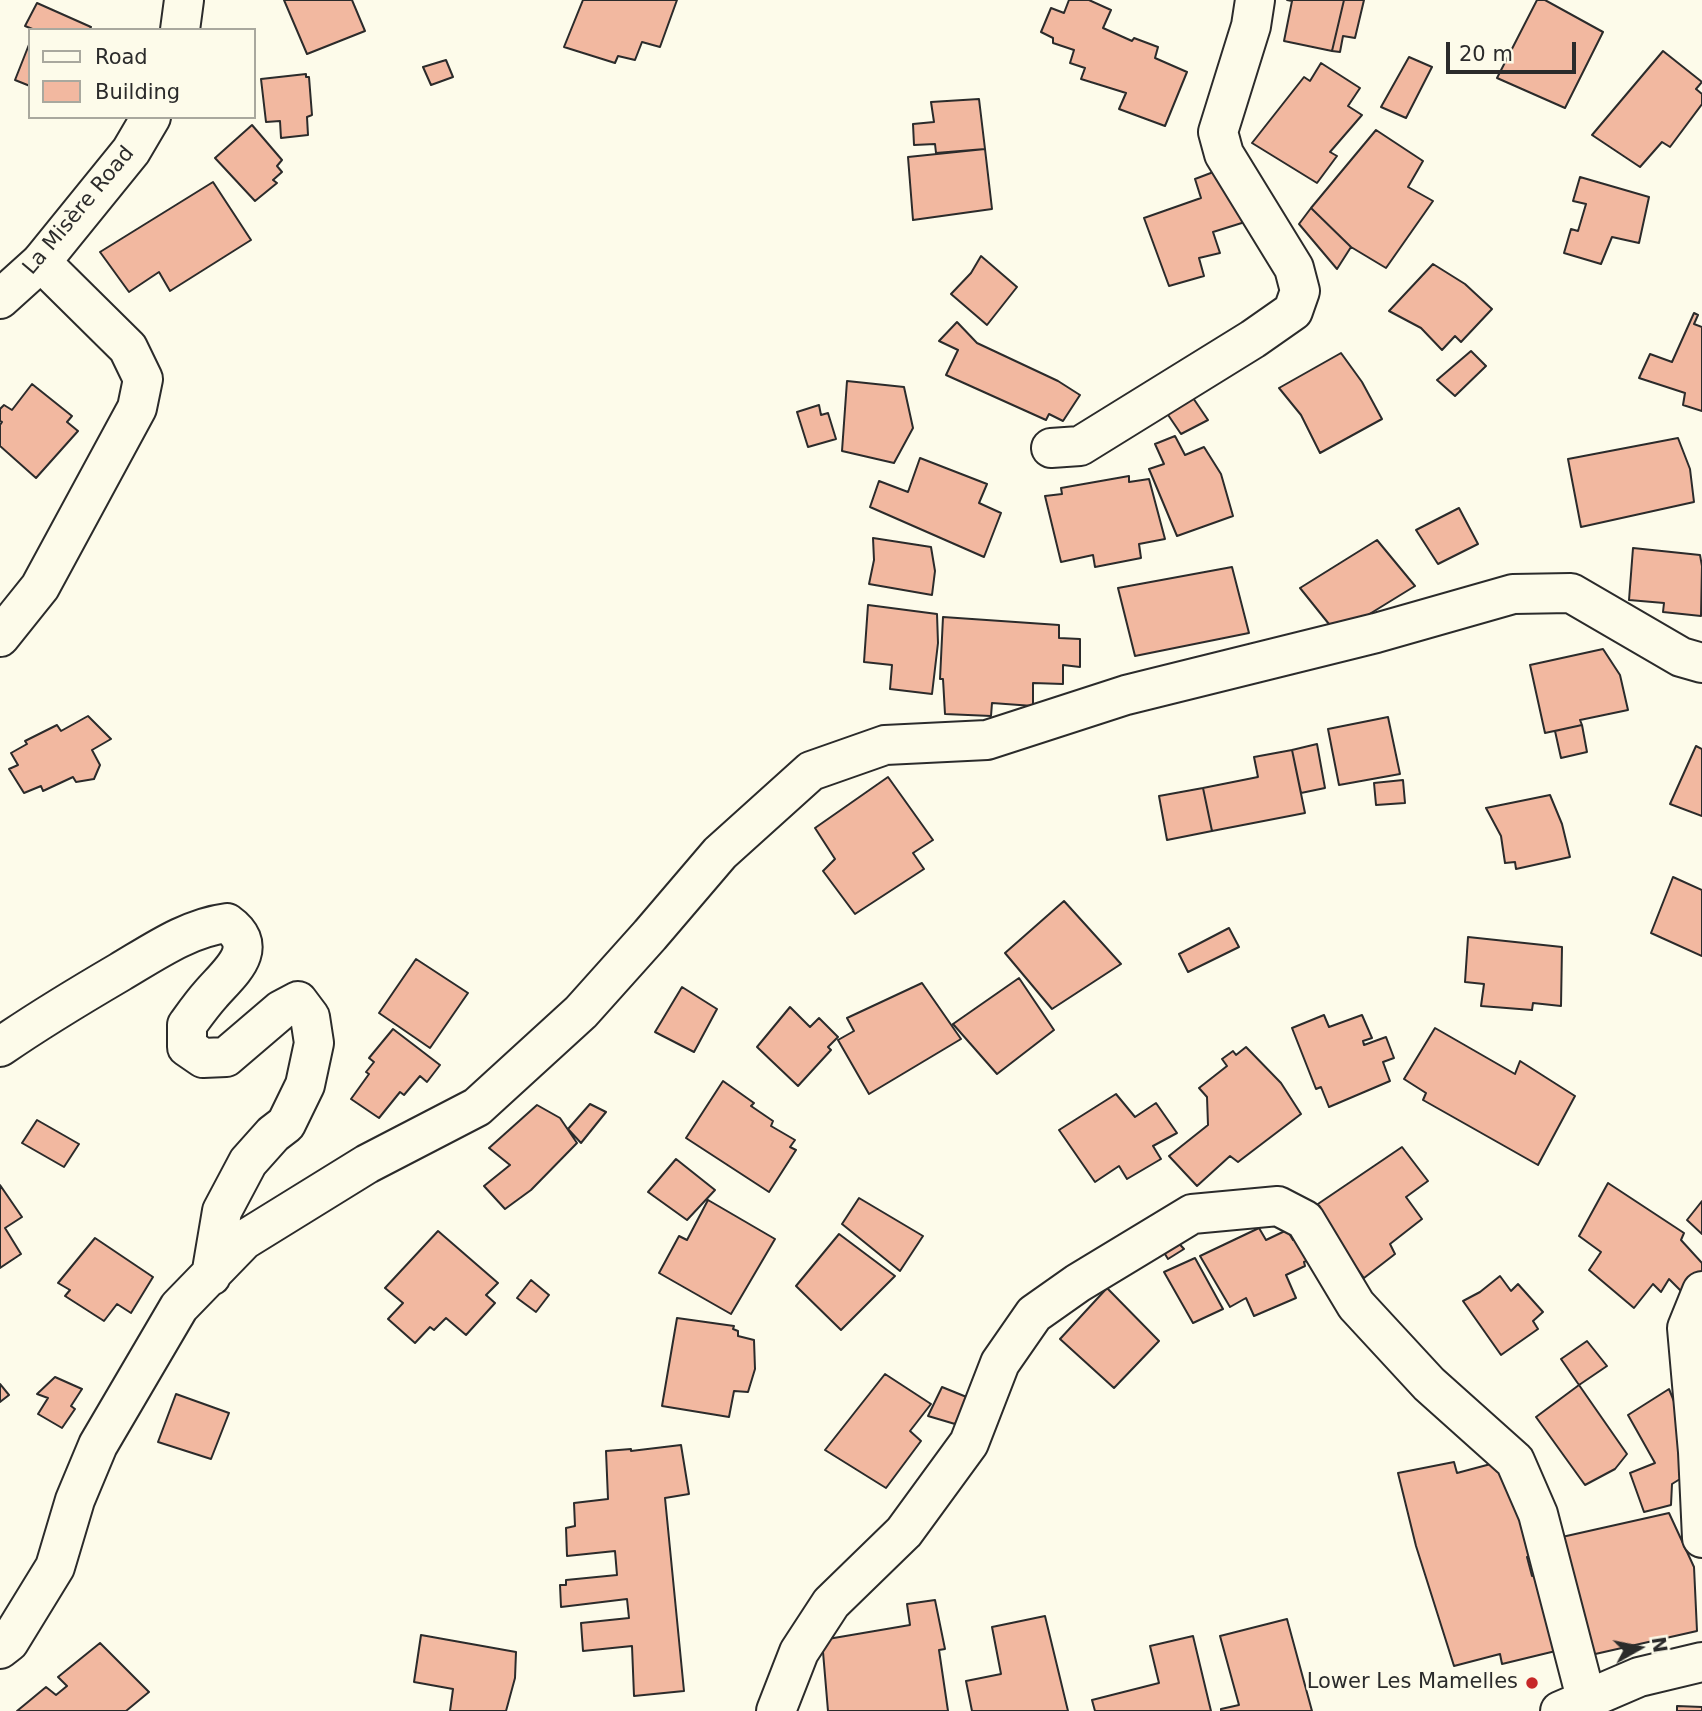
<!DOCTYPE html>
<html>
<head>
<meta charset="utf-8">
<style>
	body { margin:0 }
	#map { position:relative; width:1702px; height:1711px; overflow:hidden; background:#fdfbea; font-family:"DejaVu Sans",sans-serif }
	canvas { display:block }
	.legend { position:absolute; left:28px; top:28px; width:228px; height:91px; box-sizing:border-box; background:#fdfbea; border:2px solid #a9a89e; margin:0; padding:9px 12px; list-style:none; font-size:21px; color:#2b2b2b }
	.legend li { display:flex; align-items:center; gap:14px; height:35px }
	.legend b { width:35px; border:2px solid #a9a89e }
	.north { position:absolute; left:1604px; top:1613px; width:70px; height:70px; -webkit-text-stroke:5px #fdfbea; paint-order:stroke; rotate:81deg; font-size:19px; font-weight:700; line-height:28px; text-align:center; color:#2b2b2b }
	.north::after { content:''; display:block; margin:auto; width:24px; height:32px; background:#2b2b2b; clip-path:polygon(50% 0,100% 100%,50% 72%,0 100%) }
	.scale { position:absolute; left:1446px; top:42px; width:130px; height:32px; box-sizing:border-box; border:4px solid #2b2b2b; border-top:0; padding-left:9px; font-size:21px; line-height:24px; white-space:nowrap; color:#2b2b2b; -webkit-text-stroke:5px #fdfbea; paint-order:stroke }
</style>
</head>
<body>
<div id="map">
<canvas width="1702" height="1711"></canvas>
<ul class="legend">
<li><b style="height:9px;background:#fdfbea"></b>Road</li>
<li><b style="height:19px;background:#f2b8a0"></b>Building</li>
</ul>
<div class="north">N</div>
<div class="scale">20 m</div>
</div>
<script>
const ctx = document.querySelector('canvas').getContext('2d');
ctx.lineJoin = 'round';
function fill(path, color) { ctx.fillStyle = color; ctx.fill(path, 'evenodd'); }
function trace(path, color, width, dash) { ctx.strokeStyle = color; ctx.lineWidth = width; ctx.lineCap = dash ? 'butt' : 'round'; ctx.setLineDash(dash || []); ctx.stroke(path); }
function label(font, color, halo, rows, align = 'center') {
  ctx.font = font + ' "DejaVu Sans",sans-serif'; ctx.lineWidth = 5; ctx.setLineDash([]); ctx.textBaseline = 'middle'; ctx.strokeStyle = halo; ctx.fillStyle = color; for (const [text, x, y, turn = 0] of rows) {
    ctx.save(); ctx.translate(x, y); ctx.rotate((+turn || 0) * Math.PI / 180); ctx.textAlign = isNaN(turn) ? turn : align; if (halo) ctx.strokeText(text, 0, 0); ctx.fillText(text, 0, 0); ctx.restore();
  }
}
const building = new Path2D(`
	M 284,0 L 352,0 L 365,31 L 307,54 Z
	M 583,0 L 677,0 L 660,47 L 642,42 L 635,60 L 618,56 L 615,63 L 564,47 Z
	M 1069,0 L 1089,0 L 1111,10 L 1103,28 L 1132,41 L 1134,38 L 1158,47 L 1155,58 L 1187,72 L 1165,126 L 1119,109 L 1126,93 L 1081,79 L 1085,68 L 1070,63 L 1074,50 L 1053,43 L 1053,38 L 1041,32 L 1051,8 L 1064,13 Z
	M 1287,0 L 1344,0 L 1332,51 L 1284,41 L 1292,1 Z
	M 1344,0 L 1364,0 L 1355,38 L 1343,36 L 1340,52 L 1332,51 Z
	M 1537,0 L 1545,0 L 1603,32 L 1565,108 L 1497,78 Z
	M 37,3 L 91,27 L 89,30 L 35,30 L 25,26 Z
	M 30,42 L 30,86 L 15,80 Z
	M 1663,51 L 1702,82 L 1696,89 L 1702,94 L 1702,104 L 1670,147 L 1662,142 L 1640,167 L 1592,135 Z
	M 1409,57 L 1432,67 L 1406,118 L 1381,107 Z
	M 446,60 L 453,77 L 431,85 L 423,67 Z
	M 1321,63 L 1360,88 L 1348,106 L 1362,115 L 1330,152 L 1337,156 L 1317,183 L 1252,143 L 1304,77 L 1310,81 Z
	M 306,74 L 306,77 L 309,77 L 312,115 L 307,117 L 308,135 L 281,138 L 280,121 L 266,122 L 261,79 Z
	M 979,99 L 985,149 L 936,153 L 935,144 L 914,145 L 913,124 L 934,122 L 931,102 Z
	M 252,125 L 282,160 L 277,166 L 282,172 L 273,180 L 277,183 L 255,201 L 215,158 Z
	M 1376,130 L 1423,161 L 1408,187 L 1433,201 L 1386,268 L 1351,247 L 1311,208 Z
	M 985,149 L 992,209 L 913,220 L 908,157 Z
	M 1224,168 L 1245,222 L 1213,232 L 1220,253 L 1199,258 L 1204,276 L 1169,286 L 1144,218 L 1201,198 L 1195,179 Z
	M 1580,177 L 1649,197 L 1639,243 L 1612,237 L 1601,264 L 1564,253 L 1571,229 L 1578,231 L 1586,204 L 1573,201 Z
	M 213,182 L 251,240 L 170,291 L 159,272 L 129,292 L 100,252 Z
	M 1311,208 L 1351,247 L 1337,269 L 1299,224 Z
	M 981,256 L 1017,287 L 987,325 L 951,294 L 971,273 Z
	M 1433,264 L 1465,284 L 1492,309 L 1461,342 L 1455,336 L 1442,350 L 1421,328 L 1389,311 Z
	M 1694,313 L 1698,315 L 1694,324 L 1702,327 L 1702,411 L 1683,405 L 1685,393 L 1639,378 L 1650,354 L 1672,362 Z
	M 957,322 L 977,343 L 1058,381 L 1080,395 L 1063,421 L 1049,414 L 1046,420 L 946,375 L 958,350 L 939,341 Z
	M 1471,351 L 1486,366 L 1455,396 L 1437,380 Z
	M 1341,353 L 1362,382 L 1382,419 L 1320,453 L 1301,415 L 1279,388 Z
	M 847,381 L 904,387 L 913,428 L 894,463 L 842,451 Z
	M 32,384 L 72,416 L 67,422 L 78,431 L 36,478 L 0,446 L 0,425 L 2,422 L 0,421 L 0,409 L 4,405 L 12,410 Z
	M 1189,392 L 1208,420 L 1181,434 L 1162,406 Z
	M 819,405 L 821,415 L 828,413 L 836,439 L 808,447 L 797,412 Z
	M 1175,436 L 1185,455 L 1204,447 L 1221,474 L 1233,516 L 1177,536 L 1149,469 L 1164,464 L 1155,444 Z
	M 1678,438 L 1690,469 L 1694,502 L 1581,527 L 1568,459 Z
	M 920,458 L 987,484 L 979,503 L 1001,513 L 984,557 L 870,507 L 879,481 L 908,492 Z
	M 1129,476 L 1129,482 L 1149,479 L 1165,539 L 1139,544 L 1141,558 L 1095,567 L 1093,555 L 1061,562 L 1045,496 L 1062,494 L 1061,488 Z
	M 1459,508 L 1478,544 L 1438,564 L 1416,530 Z
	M 873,538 L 931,547 L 935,571 L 932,595 L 869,584 L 874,560 Z
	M 1377,540 L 1415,586 L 1337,634 L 1300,588 Z
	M 1633,548 L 1700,555 L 1702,566 L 1701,616 L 1663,612 L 1664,603 L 1629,600 Z
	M 1232,567 L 1249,633 L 1135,656 L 1118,588 Z
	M 868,605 L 937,614 L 938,643 L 932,694 L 890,689 L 892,665 L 864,662 Z
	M 943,617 L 1059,625 L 1059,638 L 1080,639 L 1080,667 L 1063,665 L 1063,684 L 1033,683 L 1033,706 L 992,703 L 991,716 L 945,714 L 943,679 L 940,679 Z
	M 1603,649 L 1620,675 L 1628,710 L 1580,720 L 1582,725 L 1545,733 L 1530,665 Z
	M 88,716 L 111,739 L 92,750 L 100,765 L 94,779 L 76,782 L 73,777 L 43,791 L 41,786 L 24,793 L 9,769 L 18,765 L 11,753 L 27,744 L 25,741 L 57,725 L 61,731 Z
	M 1388,717 L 1400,774 L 1339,785 L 1328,729 Z
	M 1582,725 L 1587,752 L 1561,758 L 1555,731 Z
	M 1317,744 L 1325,788 L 1301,793 L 1292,750 Z
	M 1696,746 L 1702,749 L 1702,816 L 1670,804 Z
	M 1292,750 L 1305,813 L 1212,831 L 1203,788 L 1258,777 L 1254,757 Z
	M 888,777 L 933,840 L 913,853 L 924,869 L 855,914 L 823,871 L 835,859 L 815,828 Z
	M 1403,780 L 1405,803 L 1376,805 L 1374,783 Z
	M 1203,788 L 1212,831 L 1167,840 L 1159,796 Z
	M 1550,795 L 1562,824 L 1570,857 L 1516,869 L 1515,862 L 1505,863 L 1501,836 L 1486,808 Z
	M 1673,877 L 1702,890 L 1702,956 L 1651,933 Z
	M 1064,901 L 1121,964 L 1052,1009 L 1005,953 Z
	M 1229,928 L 1239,947 L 1188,972 L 1179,954 Z
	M 1468,937 L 1562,947 L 1561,1006 L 1533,1003 L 1532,1010 L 1481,1006 L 1484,984 L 1465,982 Z
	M 416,959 L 468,993 L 430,1048 L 379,1013 Z
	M 1019,978 L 1054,1030 L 997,1074 L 953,1024 Z
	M 922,983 L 961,1039 L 869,1094 L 838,1040 L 854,1031 L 847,1018 Z
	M 682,987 L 717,1009 L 694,1052 L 655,1032 Z
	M 790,1007 L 810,1027 L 819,1018 L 838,1037 L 828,1047 L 831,1050 L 798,1086 L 757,1047 Z
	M 1324,1015 L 1329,1027 L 1362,1015 L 1372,1038 L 1363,1041 L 1364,1045 L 1386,1037 L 1394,1058 L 1383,1062 L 1390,1081 L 1329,1107 L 1321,1087 L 1316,1089 L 1292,1028 Z
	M 1435,1028 L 1515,1074 L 1520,1061 L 1575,1096 L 1538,1165 L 1423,1100 L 1426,1093 L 1404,1079 Z
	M 393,1029 L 440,1065 L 427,1082 L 420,1076 L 404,1095 L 400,1092 L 379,1118 L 351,1099 L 369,1074 L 366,1072 L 374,1062 L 369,1058 Z
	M 1246,1047 L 1281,1083 L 1301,1114 L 1238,1162 L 1230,1156 L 1197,1186 L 1169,1156 L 1208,1125 L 1207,1097 L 1199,1088 L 1227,1066 L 1222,1059 L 1233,1051 L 1236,1055 Z
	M 723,1081 L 754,1103 L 751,1106 L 773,1121 L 771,1126 L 795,1140 L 790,1147 L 796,1150 L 769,1192 L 686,1138 Z
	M 1116,1094 L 1135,1117 L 1156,1103 L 1177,1133 L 1153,1146 L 1161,1159 L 1127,1179 L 1119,1166 L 1095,1182 L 1059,1130 Z
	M 590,1104 L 606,1112 L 581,1143 L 568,1129 Z
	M 537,1105 L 560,1118 L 577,1143 L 531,1190 L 505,1209 L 484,1186 L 510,1165 L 489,1148 Z
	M 37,1120 L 79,1144 L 64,1167 L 22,1143 Z
	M 1402,1147 L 1428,1181 L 1406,1197 L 1422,1219 L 1390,1244 L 1395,1254 L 1364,1278 L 1312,1208 Z
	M 676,1159 L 715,1190 L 687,1220 L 648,1192 Z
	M 1608,1183 L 1684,1233 L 1681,1240 L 1702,1263 L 1702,1276 L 1689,1299 L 1669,1279 L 1661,1292 L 1653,1284 L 1634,1308 L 1589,1270 L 1601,1252 L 1579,1236 Z
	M 0,1185 L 22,1217 L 5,1228 L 21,1254 L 0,1268 Z
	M 859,1198 L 923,1236 L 900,1271 L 842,1224 Z
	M 708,1200 L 775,1239 L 731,1314 L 659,1273 L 679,1236 L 687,1240 Z
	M 1702,1201 L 1702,1234 L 1687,1220 Z
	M 1259,1228 L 1266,1240 L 1287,1230 L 1293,1240 L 1304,1236 L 1316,1257 L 1304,1262 L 1305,1266 L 1286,1275 L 1296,1298 L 1254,1316 L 1246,1298 L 1230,1307 L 1200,1256 Z
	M 438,1231 L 498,1283 L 486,1295 L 495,1303 L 466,1335 L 446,1318 L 434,1330 L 430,1327 L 415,1343 L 388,1319 L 403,1303 L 385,1288 Z
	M 839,1234 L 895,1276 L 841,1330 L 796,1286 Z
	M 95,1238 L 153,1277 L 131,1313 L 117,1304 L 104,1321 L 65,1296 L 70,1290 L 58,1283 Z
	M 1174,1238 L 1184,1249 L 1168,1259 L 1160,1246 Z
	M 1195,1258 L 1223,1309 L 1193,1323 L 1164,1272 Z
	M 1500,1276 L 1511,1291 L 1518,1284 L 1543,1312 L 1533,1321 L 1538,1329 L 1501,1355 L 1463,1301 L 1480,1292 Z
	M 531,1280 L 549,1295 L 536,1312 L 517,1298 Z
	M 1107,1288 L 1159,1341 L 1114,1388 L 1060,1339 Z
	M 677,1318 L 734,1326 L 733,1329 L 738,1331 L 738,1336 L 754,1340 L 755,1369 L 748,1392 L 734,1391 L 729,1417 L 662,1406 Z
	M 1587,1341 L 1607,1366 L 1579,1385 L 1561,1359 Z
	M 885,1374 L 931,1404 L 910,1431 L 921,1441 L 886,1488 L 825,1450 Z
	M 55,1377 L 82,1389 L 71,1406 L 75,1409 L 62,1428 L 38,1414 L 48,1398 L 37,1394 Z
	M 0,1384 L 9,1395 L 0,1402 Z
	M 1579,1385 L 1627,1454 L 1615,1469 L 1585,1485 L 1536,1417 Z
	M 942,1387 L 969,1398 L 955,1424 L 928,1416 Z
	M 1669,1389 L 1695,1453 L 1680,1470 L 1680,1479 L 1672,1484 L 1671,1505 L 1644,1512 L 1630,1473 L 1655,1463 L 1628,1415 Z
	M 176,1394 L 229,1413 L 211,1459 L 158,1442 Z
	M 681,1445 L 689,1494 L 665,1498 L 684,1691 L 634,1696 L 632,1646 L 583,1651 L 581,1623 L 629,1618 L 627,1599 L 561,1607 L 560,1585 L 566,1585 L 566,1580 L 617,1575 L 615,1551 L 567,1556 L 566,1528 L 575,1526 L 574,1503 L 608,1499 L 606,1451 L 631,1449 L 631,1451 Z
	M 1502,1461 L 1532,1556 L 1527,1557 L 1532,1576 L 1547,1572 L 1568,1648 L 1502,1664 L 1500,1654 L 1454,1666 L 1416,1546 L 1398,1473 L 1454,1462 L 1457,1473 Z
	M 1669,1513 L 1694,1567 L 1697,1631 L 1582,1657 L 1553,1539 Z
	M 935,1600 L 945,1649 L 939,1650 L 948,1711 L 828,1711 L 822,1640 L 910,1625 L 907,1604 Z
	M 1045,1616 L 1068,1711 L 972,1711 L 966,1681 L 1001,1674 L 992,1627 Z
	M 1287,1619 L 1312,1711 L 1221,1711 L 1221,1709 L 1239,1705 L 1220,1636 Z
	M 421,1635 L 516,1652 L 515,1678 L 506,1711 L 450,1711 L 453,1689 L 414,1682 Z
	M 1193,1636 L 1211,1711 L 1095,1711 L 1092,1700 L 1159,1683 L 1150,1646 Z
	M 100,1643 L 149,1692 L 126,1711 L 17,1711 L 46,1687 L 56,1695 L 67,1686 L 58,1677 Z
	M 1677,1706 L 1702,1707 L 1702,1711 L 1677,1711 Z`);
const minor = new Path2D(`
	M 1051,448 L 1080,446 L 1253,339 L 1293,311 L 1300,291 L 1294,268 L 1224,154 L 1218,132 L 1251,26 L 1255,0
	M 0,637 L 40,587 L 137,408 L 143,379 L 128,348 L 41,262
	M 0,1047 C 39,1020 79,996 120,972 C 154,952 188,928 227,923 C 262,948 230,972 211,994 C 202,1004 195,1014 187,1025 L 187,1047 L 203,1058 L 226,1057 L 281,1010 L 298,1001 L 310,1017 L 314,1043 L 305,1085 L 286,1124 L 273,1134 L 248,1162 L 222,1211 L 211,1276
	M 1702,1291 L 1687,1328 L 1698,1452 L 1702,1538
	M 0,1649 L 9,1642 L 55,1567 L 75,1500 L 98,1445 L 179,1307 L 244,1240 L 367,1164 L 477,1107 L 581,1012 L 650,935 L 720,853 L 811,771 L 885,745 L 987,740 L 1126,695 L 1376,633 L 1513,594 L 1571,593 L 1681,657 L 1702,663
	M 776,1711 L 799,1652 L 831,1603 L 904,1532 L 969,1443 L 1000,1363 L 1034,1314 L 1078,1283 L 1192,1214 L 1278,1206 L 1305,1220 L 1356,1305 L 1429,1384 L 1515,1461 L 1538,1514 L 1586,1698
	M 1560,1711 L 1639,1677 L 1702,1662`);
const major = new Path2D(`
	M 180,30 L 184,0
	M 0,299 L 41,262 L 131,151 L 151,117`);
const markers = [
	[1532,1683,7,"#c62828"]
];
const streetNames = [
	["La Misère Road",79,211,-50]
];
const poiNames = [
	["Lower Les Mamelles",1518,1683]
];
fill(building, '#f2b8a0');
trace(building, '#2b2b2b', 2);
trace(minor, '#2b2b2b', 42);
trace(major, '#2b2b2b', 42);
trace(minor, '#fdfbea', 38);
trace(major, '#fdfbea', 38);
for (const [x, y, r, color] of markers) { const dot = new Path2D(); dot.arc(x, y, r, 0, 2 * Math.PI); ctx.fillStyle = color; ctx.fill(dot); trace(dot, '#fdfbea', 2.5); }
label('21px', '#2b2b2b', '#fdfbea', streetNames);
label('21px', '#2b2b2b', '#fdfbea', poiNames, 'right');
</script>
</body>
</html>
